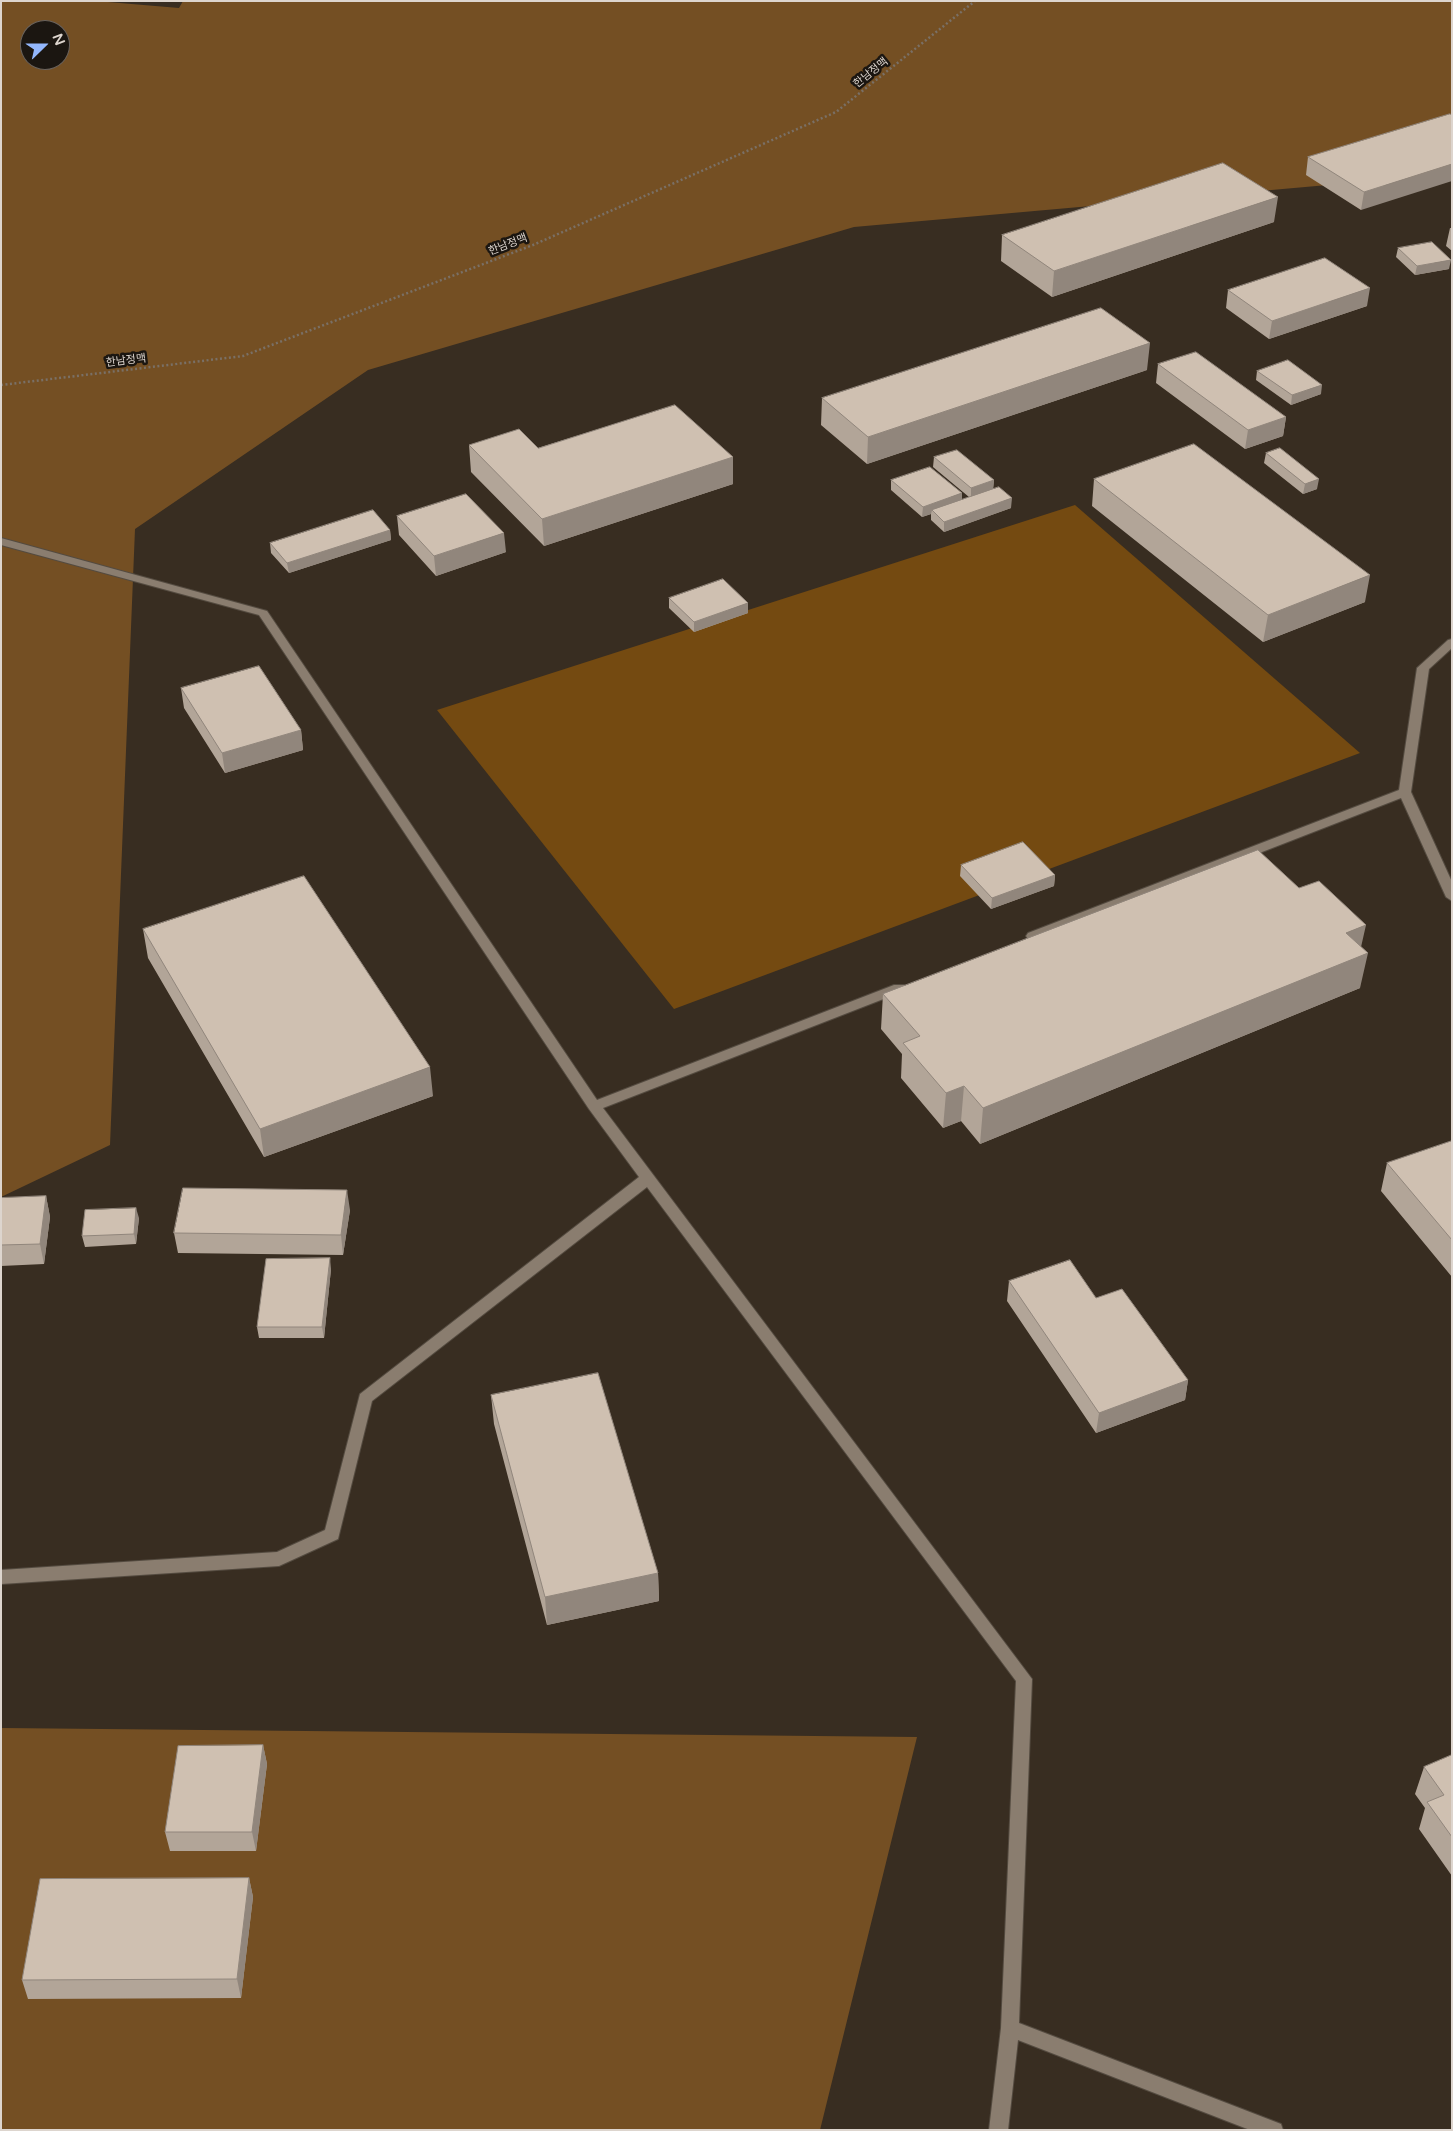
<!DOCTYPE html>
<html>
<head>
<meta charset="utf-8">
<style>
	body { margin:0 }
	#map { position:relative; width:1453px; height:2131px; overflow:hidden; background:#382d21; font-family:"Varela Round",sans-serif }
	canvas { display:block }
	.frame { position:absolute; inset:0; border:2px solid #ddd5ce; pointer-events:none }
	.north { position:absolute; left:20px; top:20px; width:50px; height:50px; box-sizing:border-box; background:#1b1611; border:1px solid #69625d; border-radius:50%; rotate:68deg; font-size:14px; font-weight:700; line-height:20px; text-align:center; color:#ddd5ce }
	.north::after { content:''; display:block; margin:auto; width:18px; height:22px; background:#93b7fd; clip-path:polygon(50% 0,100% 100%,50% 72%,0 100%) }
</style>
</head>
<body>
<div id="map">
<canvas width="1453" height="2131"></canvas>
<div class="frame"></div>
<div class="north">N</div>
</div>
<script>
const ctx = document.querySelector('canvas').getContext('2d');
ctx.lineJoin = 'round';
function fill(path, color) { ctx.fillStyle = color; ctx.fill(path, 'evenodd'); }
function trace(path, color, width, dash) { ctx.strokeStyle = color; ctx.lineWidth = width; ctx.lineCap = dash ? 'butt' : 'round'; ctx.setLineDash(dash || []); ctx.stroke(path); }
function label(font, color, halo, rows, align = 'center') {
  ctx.font = font + ' "Varela Round","Noto Sans KR",sans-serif'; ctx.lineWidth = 5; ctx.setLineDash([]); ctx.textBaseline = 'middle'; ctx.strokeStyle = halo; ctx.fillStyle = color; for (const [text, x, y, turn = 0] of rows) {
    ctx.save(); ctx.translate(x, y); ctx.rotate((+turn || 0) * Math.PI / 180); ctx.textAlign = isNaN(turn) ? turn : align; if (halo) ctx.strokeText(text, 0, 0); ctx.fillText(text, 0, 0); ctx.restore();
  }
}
const green = new Path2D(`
	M 1075,505 L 1360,753 L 674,1009 L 437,710 Z`);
const forest = new Path2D(`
	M 1,1 L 96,1 L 179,8 L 183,1 L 1452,1 L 1452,174 L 854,227 L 368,370 L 135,529 L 110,1145 L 1,1197 ZM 30,30 L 60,30 L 60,60 L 30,60 Z
	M 1,1728 L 917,1737 L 820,2130 L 1,2130 Z`);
const path = new Path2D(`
	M 1,385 L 243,356 L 533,245 L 836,112 L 975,1`);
const service = new Path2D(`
	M 1,538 L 267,611 L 597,1100 L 894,985 L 904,985 L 906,988 L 904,991 L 603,1108 L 1032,1679 L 1019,2023 L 1281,2124 L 1283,2130 L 1250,2130 L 1018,2040 L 1008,2130 L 989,2130 L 1001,2028 L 1016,1681 L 647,1187 L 372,1401 L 338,1539 L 279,1566 L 1,1584 L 1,1570 L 277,1552 L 325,1530 L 360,1394 L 639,1177 L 589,1109 L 259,615 L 1,545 Z
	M 1452,639 L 1452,648 L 1429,669 L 1411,792 L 1452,882 L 1452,901 L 1446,897 L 1401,798 L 1038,939 L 1028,939 L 1026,936 L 1028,933 L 1399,790 L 1417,668 L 1448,640 Z`);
const wall = new Path2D(`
	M 1452,115 L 1361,210 L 1306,175 L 1308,157 Z
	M 1274,222 L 1052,297 L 1001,261 L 1002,235 Z
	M 1450,228 L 1452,228 L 1452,251 L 1446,246 Z
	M 1398,248 L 1449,269 L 1415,275 L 1396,257 Z
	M 1228,290 L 1367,306 L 1269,339 L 1226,308 Z
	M 1158,364 L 1286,417 L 1283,436 L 1245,449 L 1156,383 Z
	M 1147,370 L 867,464 L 821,425 L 822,398 Z
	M 1257,371 L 1321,394 L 1291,405 L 1256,380 Z
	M 469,445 L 733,457 L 733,484 L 544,546 L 471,472 Z
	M 1266,453 L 1317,489 L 1303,494 L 1264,463 Z
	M 934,457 L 994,480 L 993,489 L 1011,508 L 944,532 L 931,520 L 931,514 L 922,517 L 891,490 L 891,480 L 962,500 L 969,497 L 933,467 Z
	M 1094,479 L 1365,602 L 1263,642 L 1092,506 Z
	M 397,516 L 506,552 L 436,576 L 399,535 Z
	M 390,530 L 391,540 L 289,573 L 271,553 L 270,543 Z
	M 669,598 L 748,613 L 694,632 L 669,608 Z
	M 181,688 L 301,730 L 303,750 L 225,773 L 184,708 Z
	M 961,865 L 1055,875 L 1054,886 L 991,909 L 960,876 Z
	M 143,929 L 433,1096 L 264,1157 L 148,958 Z
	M 1361,947 L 1360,988 L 980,1144 L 961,1121 L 943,1128 L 901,1078 L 902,1054 L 881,1029 L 883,994 Z
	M 1452,1141 L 1452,1277 L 1381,1191 L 1387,1163 Z
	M 46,1196 L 50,1217 L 44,1264 L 1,1266 L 1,1198 Z
	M 350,1210 L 343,1255 L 178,1253 L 174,1233 Z
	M 139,1218 L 136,1244 L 85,1247 L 82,1236 Z
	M 331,1269 L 324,1338 L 259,1338 L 257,1327 Z
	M 1009,1281 L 1096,1298 L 1188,1380 L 1185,1400 L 1096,1433 L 1007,1301 Z
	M 491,1395 L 658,1573 L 659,1601 L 547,1625 L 494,1424 Z
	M 263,1745 L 267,1764 L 256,1851 L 170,1851 L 165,1832 Z
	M 1452,1755 L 1452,1876 L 1419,1829 L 1425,1808 L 1415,1794 L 1424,1767 Z
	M 249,1878 L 253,1897 L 241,1998 L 28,1999 L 22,1980 Z`);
const shadedWall = new Path2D(`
	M 1452,164 L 1452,181 L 1361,210 L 1364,192 Z
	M 1278,197 L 1274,222 L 1052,297 L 1054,271 Z
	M 1451,260 L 1449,269 L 1415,275 L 1417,266 Z
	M 1370,288 L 1367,306 L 1269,339 L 1272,321 Z
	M 1150,343 L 1147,370 L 867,464 L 868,437 Z
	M 1322,385 L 1321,394 L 1291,405 L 1292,395 Z
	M 1286,417 L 1283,436 L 1245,449 L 1248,430 Z
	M 733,457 L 733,484 L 544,546 L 542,519 Z
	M 1319,479 L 1317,489 L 1303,494 L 1305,484 Z
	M 994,480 L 993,490 L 971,498 L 971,488 Z
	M 962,493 L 962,503 L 932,510 L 931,514 L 922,517 L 923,507 Z
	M 1012,498 L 1011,508 L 944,532 L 944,522 Z
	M 390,530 L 391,540 L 289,573 L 287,563 Z
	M 504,533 L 506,552 L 436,576 L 434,556 Z
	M 1370,575 L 1365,602 L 1263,642 L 1268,615 Z
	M 748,603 L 748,613 L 694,632 L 694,622 Z
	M 301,730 L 303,750 L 225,773 L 222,753 Z
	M 1055,875 L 1054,886 L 991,909 L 992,898 Z
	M 1366,925 L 1359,956 L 1368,953 L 1360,988 L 980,1144 L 983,1108 L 1346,933 Z
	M 430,1067 L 433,1096 L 264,1157 L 260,1129 Z
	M 964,1086 L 961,1121 L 943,1128 L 946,1093 Z
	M 347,1190 L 350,1210 L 343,1255 L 341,1235 Z
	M 46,1196 L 50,1217 L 44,1264 L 40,1244 Z
	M 136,1208 L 139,1218 L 136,1244 L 134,1234 Z
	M 330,1258 L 331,1269 L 324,1338 L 322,1327 Z
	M 1188,1380 L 1185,1400 L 1096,1433 L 1099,1413 Z
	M 658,1573 L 659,1601 L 547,1625 L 545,1597 Z
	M 263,1745 L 267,1764 L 256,1851 L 252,1832 Z
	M 249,1878 L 253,1897 L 241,1998 L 237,1979 Z`);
const building = new Path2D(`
	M 1450,114 L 1452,115 L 1452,164 L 1364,192 L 1308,157 Z
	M 1223,163 L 1278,197 L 1054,271 L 1002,235 Z
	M 1432,242 L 1451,260 L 1417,266 L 1398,248 Z
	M 1325,258 L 1370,288 L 1272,321 L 1228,290 Z
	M 1101,308 L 1150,343 L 868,437 L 822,398 Z
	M 1196,352 L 1286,417 L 1248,430 L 1158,364 Z
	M 1288,360 L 1322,385 L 1292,395 L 1257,371 Z
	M 675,405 L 733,457 L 542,519 L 469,445 L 519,429 L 538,448 Z
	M 1194,444 L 1370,575 L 1268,615 L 1094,479 Z
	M 1280,448 L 1319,479 L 1305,484 L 1266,453 Z
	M 957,450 L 994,480 L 971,488 L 934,457 Z
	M 930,467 L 962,493 L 923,507 L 891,480 Z
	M 999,487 L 1012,498 L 944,522 L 932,510 Z
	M 466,494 L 504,533 L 434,556 L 397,516 Z
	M 373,510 L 390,530 L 287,563 L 270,543 Z
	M 723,579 L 748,603 L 694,622 L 669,598 Z
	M 259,666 L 301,730 L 222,753 L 181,688 Z
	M 1023,842 L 1055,875 L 992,898 L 961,865 Z
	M 1258,850 L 1299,888 L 1319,881 L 1366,925 L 1346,933 L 1368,953 L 983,1108 L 964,1086 L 946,1093 L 903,1043 L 920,1036 L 883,994 Z
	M 304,876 L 430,1067 L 260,1129 L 143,929 Z
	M 1452,1141 L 1452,1240 L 1387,1163 Z
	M 183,1188 L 347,1190 L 341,1235 L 174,1233 Z
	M 46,1196 L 40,1244 L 1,1245 L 1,1198 Z
	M 136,1208 L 134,1234 L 82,1236 L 85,1210 Z
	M 330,1258 L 322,1327 L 257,1327 L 266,1259 Z
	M 1070,1260 L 1096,1298 L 1122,1289 L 1188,1380 L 1099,1413 L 1009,1281 Z
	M 598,1373 L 658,1573 L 545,1597 L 491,1395 Z
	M 263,1745 L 252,1832 L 165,1832 L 178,1746 Z
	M 1452,1755 L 1452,1837 L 1427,1802 L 1444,1795 L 1424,1767 Z
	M 249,1878 L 237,1979 L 22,1980 L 40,1879 Z`);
const farStreetnames = [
	["한남정맥",871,73,-39],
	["한남정맥",508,245,-21],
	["한남정맥",126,361,-7]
];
fill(green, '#744a11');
fill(forest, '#744f23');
trace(service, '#544b40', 2);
trace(path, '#7a7066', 2.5, [2, 2.5]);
fill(service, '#8a7d6f');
fill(wall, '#b2a598');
fill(shadedWall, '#91867c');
fill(building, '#cfc0b1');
trace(building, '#91867c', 1);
label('11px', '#ddd5ce', '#1b1611', farStreetnames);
</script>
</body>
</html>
